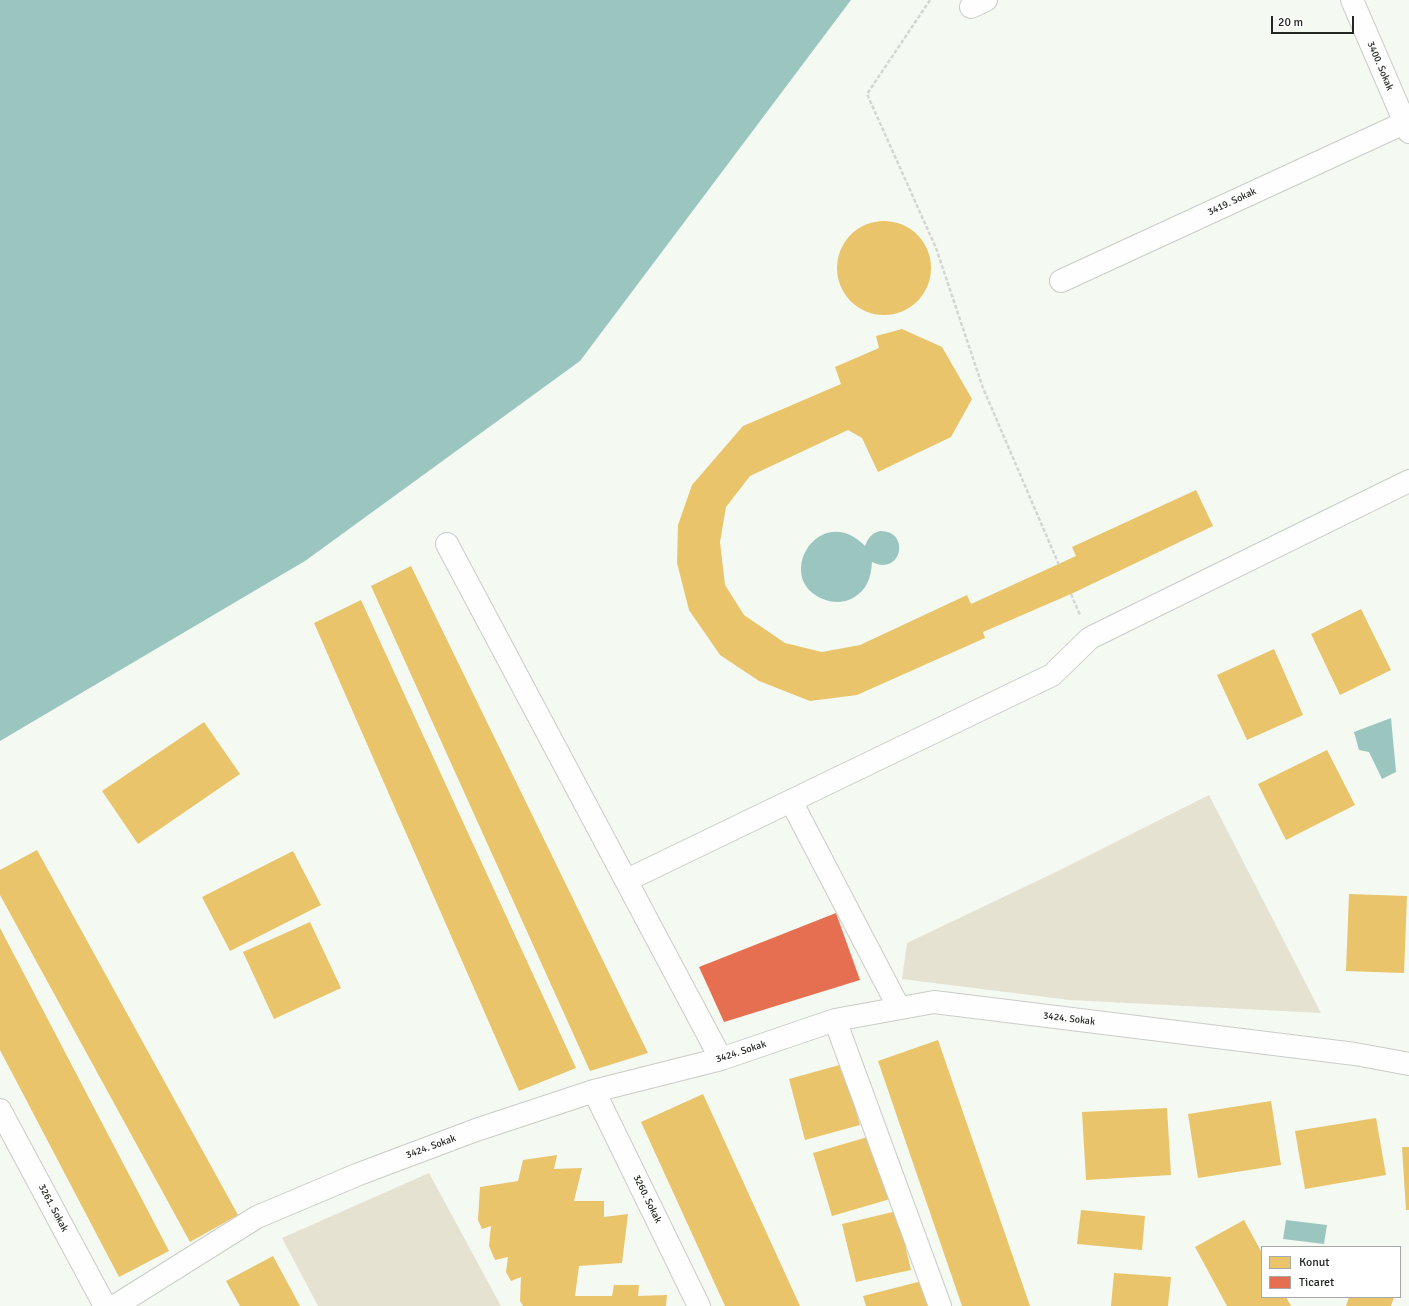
<!DOCTYPE html>
<html>
<head>
<meta charset="utf-8">
<style>
	body { margin:0 }
	#map { position:relative; width:1409px; height:1306px; overflow:hidden; background:#f4faf2; font-family:Signika,sans-serif }
	canvas { display:block }
	.legend { position:absolute; left:1261px; top:1246px; width:140px; height:52px; box-sizing:border-box; background:#fff; border:1px solid #a7a9a7; margin:0; padding:5px 7px; list-style:none; font-size:12px; color:#242822 }
	.legend li { display:flex; align-items:center; gap:8px; height:20px }
	.legend b { width:20px; border:1px solid #a7a9a7 }
	.scale { position:absolute; left:1271px; top:16px; width:83px; height:18px; box-sizing:border-box; border:2px solid #242822; border-top:0; padding-left:5px; font-size:12px; line-height:14px; white-space:nowrap; color:#242822; -webkit-text-stroke:3px #fff; paint-order:stroke }
</style>
</head>
<body>
<div id="map">
<canvas width="1409" height="1306"></canvas>
<ul class="legend">
<li><b style="height:11px;background:#e9c46a"></b>Konut</li>
<li><b style="height:11px;background:#e76f51"></b>Ticaret</li>
</ul>
<div class="scale">20 m</div>
</div>
<script>
const ctx = document.querySelector('canvas').getContext('2d');
ctx.lineJoin = 'round';
function fill(path, color) { ctx.fillStyle = color; ctx.fill(path, 'evenodd'); }
function trace(path, color, width, dash) { ctx.strokeStyle = color; ctx.lineWidth = width; ctx.lineCap = dash ? 'butt' : 'round'; ctx.setLineDash(dash || []); ctx.stroke(path); }
function label(font, color, halo, rows, align = 'center') {
  ctx.font = font + ' Signika,sans-serif'; ctx.lineWidth = 4; ctx.setLineDash([]); ctx.textBaseline = 'middle'; ctx.strokeStyle = halo; ctx.fillStyle = color; for (const [text, x, y, turn = 0] of rows) {
    ctx.save(); ctx.translate(x, y); ctx.rotate((+turn || 0) * Math.PI / 180); ctx.textAlign = isNaN(turn) ? turn : align; if (halo) ctx.strokeText(text, 0, 0); ctx.fillText(text, 0, 0); ctx.restore();
  }
}
const green = new Path2D(`
	M 1209,795 L 1321,1013 L 1070,1000 L 902,979 L 907,943 L 1060,870 Z
	M 429,1173 L 501,1306 L 318,1306 L 282,1238 Z`);
const water = new Path2D(`
	M 0,0 L 851,0 L 580,361 L 305,561 L 0,741 Z
	M 880,531 C 911,530 902,577 872,562 C 871,578 867,590 853,598 C 844,603 832,603 823,599 C 772,578 820,500 865,546 C 868,538 872,533 880,531 Z
	M 1391,718 L 1396,772 L 1382,779 L 1369,752 L 1359,750 L 1354,732 Z
	M 1286,1220 L 1327,1225 L 1324,1244 L 1283,1239 Z`);
const homes = new Path2D(`
	M837 268a47 47 0 1 1 94 0a47 47 0 1 1-94 0Z
	M 902,329 L 942,347 L 972,399 L 951,437 L 878,472 L 862,438 L 848,430 L 750,476 L 726,507 L 720,542 L 725,585 L 744,615 L 785,643 L 822,652 L 860,645 L 967,595 L 971,604 L 1076,556 L 1072,547 L 1196,490 L 1213,526 L 1071,594 L 983,632 L 985,638 L 857,695 L 810,701 L 759,681 L 720,655 L 689,610 L 677,563 L 678,525 L 692,485 L 743,426 L 841,384 L 835,367 L 879,348 L 876,336 Z
	M 411,566 L 648,1053 L 590,1071 L 371,586 Z
	M 361,600 L 576,1068 L 519,1091 L 314,623 Z
	M 1361,609 L 1391,670 L 1340,695 L 1311,634 Z
	M 1274,649 L 1303,715 L 1247,740 L 1217,675 Z
	M 204,722 L 240,774 L 138,844 L 102,791 Z
	M 1327,750 L 1355,805 L 1286,840 L 1258,784 Z
	M 37,850 L 238,1215 L 190,1242 L 0,895 L 0,870 Z
	M 293,851 L 321,905 L 230,951 L 202,897 Z
	M 1349,894 L 1407,896 L 1404,973 L 1346,971 Z
	M 310,922 L 341,988 L 274,1019 L 243,952 Z
	M 0,928 L 169,1251 L 119,1277 L 0,1050 Z
	M 938,1040 L 1030,1306 L 962,1306 L 878,1061 Z
	M 843,1064 L 860,1125 L 805,1140 L 789,1079 Z
	M 703,1094 L 800,1306 L 725,1306 L 641,1122 Z
	M 1271,1101 L 1281,1165 L 1198,1178 L 1188,1114 Z
	M 1167,1108 L 1171,1175 L 1086,1180 L 1082,1112 Z
	M 1376,1118 L 1386,1175 L 1305,1189 L 1295,1131 Z
	M 871,1136 L 890,1199 L 832,1216 L 813,1153 Z
	M 1402,1147 L 1409,1147 L 1409,1210 L 1406,1210 Z
	M 557,1155 L 554,1169 L 582,1168 L 574,1201 L 604,1201 L 604,1217 L 628,1214 L 622,1263 L 579,1266 L 575,1296 L 612,1296 L 614,1285 L 639,1285 L 638,1296 L 667,1295 L 666,1306 L 523,1306 L 520,1301 L 521,1277 L 511,1281 L 506,1272 L 508,1257 L 495,1260 L 489,1246 L 491,1226 L 482,1229 L 478,1220 L 480,1187 L 518,1181 L 523,1160 Z
	M 1081,1210 L 1145,1216 L 1142,1250 L 1077,1244 Z
	M 897,1211 L 911,1270 L 856,1282 L 842,1224 Z
	M 1244,1220 L 1262,1253 L 1262,1297 L 1286,1297 L 1291,1306 L 1227,1306 L 1195,1247 Z
	M 273,1256 L 300,1306 L 240,1306 L 226,1281 Z
	M 1114,1273 L 1171,1277 L 1168,1306 L 1111,1306 Z
	M 922,1281 L 928,1306 L 866,1306 L 863,1296 Z
	M 1349,1297 L 1394,1297 L 1391,1306 L 1346,1306 Z`);
const shops = new Path2D(`
	M 836,913 L 860,980 L 724,1022 L 699,967 Z`);
const path = new Path2D(`
	M 930,0 L 867,94 L 936,248 L 983,388 L 1059,565
	M 1071,594 L 1080,615`);
const minor = new Path2D(`
	M 1352,0 L 1409,132
	M 971,7 L 986,0
	M 1061,281 L 1404,123
	M 447,544 L 721,1059
	M 791,801 L 899,1008
	M 627,880 L 1052,675 L 1090,638 L 1409,481
	M 835,1020 L 940,1306
	M 594,1091 L 699,1306
	M 0,1110 L 105,1306
	M 115,1306 L 257,1217 L 359,1174 L 476,1130 L 594,1091 L 721,1059 L 835,1020 L 934,1002 L 1355,1054 L 1409,1064`);
const streetNames = [
	["3400. Sokak",1380,66,67],
	["3419. Sokak",1232,202,-25],
	["3424. Sokak",1069,1019,7],
	["3424. Sokak",741,1052,-18],
	["3424. Sokak",431,1147,-20],
	["3260. Sokak",647,1199,64],
	["3261. Sokak",53,1208,62]
];
fill(green, '#e6e2d1');
fill(water, '#9bc6c0');
fill(homes, '#e9c46a');
fill(shops, '#e76f51');
trace(minor, '#c9cdc7', 24);
trace(path, '#d5d6d3', 2.5, [4, 2]);
trace(minor, '#fdfefd', 22);
label('10px', '#242822', '#fff', streetNames);
</script>
</body>
</html>
